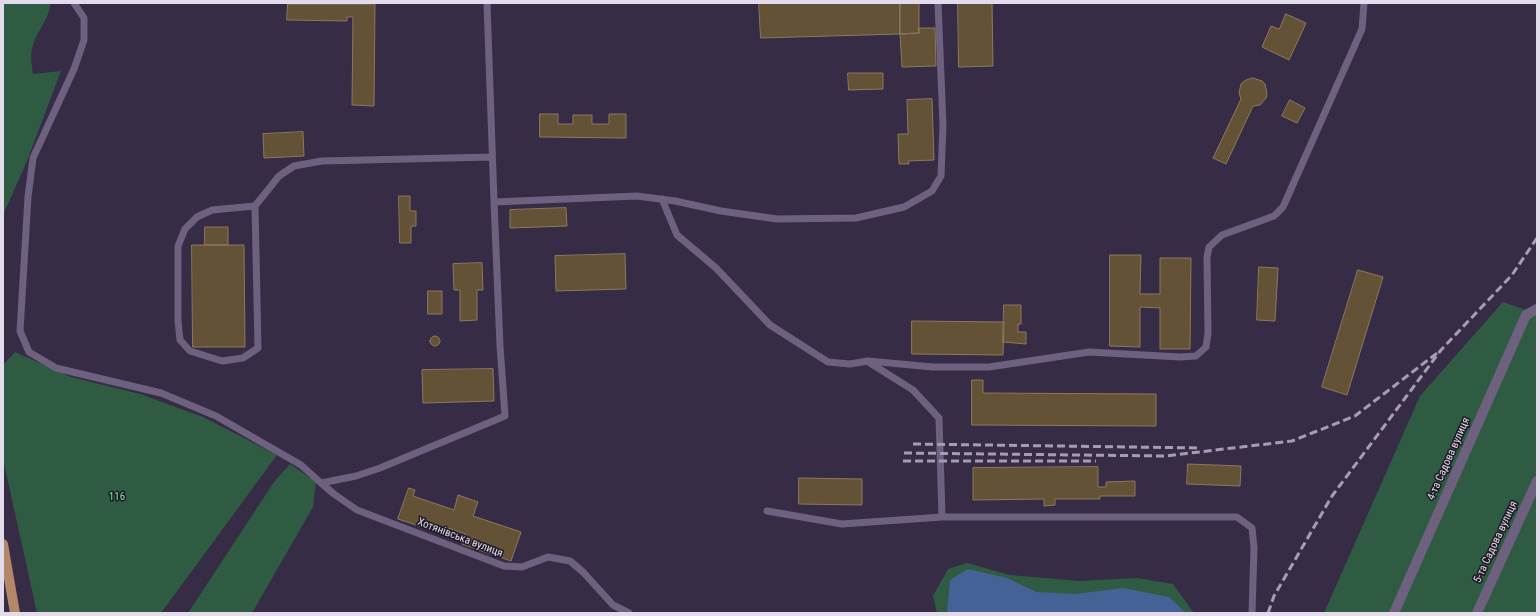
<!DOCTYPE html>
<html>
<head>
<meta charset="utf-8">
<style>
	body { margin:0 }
	#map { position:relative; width:1540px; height:616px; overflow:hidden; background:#372c46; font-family:"Roboto Condensed",sans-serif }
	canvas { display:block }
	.frame { position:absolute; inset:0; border:4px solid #e1dbec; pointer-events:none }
</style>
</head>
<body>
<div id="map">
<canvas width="1540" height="616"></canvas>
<div class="frame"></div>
</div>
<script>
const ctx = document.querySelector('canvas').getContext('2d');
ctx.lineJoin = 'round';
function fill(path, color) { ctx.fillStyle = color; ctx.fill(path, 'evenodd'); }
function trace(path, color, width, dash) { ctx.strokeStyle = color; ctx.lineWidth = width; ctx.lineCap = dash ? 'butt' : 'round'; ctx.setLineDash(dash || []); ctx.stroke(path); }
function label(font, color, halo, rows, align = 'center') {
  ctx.font = font + ' "Roboto Condensed",sans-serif'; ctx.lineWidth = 3; ctx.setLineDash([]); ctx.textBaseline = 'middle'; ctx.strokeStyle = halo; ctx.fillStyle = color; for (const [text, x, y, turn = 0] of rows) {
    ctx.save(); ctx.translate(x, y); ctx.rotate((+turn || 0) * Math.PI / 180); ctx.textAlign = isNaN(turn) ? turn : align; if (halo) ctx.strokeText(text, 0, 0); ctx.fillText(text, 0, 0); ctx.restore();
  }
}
const green = new Path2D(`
	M 3,3 L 50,3 C 50,20 35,32 32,49 C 30,56 32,66 33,74 L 61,71 L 27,161 L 3,215 Z
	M 1503,302 L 1537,314 L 1537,613 L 1324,613 L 1420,396 Z
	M 15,352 L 71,377 L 140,394 L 203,417 L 277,455 L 161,613 L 37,613 L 3,459 L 3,365 Z
	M 290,464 L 316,482 L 313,507 L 252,613 L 188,613 L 274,482 Z
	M 967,563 L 1010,575 L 1079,581 L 1137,578 L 1173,584 L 1194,613 L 937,613 L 933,596 L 948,569 Z`);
const water = new Path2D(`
	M 968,569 L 1007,578 L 1036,592 L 1075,594 L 1123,588 L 1169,597 L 1186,613 L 947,613 L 950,580 Z`);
const building = new Path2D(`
	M 759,3 L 900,3 L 900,34 L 761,38 Z
	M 900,3 L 919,3 L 919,33 L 900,34 Z
	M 958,3 L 992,3 L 993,66 L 959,67 Z
	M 288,4 L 375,4 L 374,106 L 352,105 L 353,17 L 347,17 L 347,21 L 287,20 Z
	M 1286,14 L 1306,23 L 1289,60 L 1262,47 L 1271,26 L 1279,29 Z
	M 919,28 L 935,28 L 936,66 L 902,67 L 900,34 L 919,33 Z
	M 848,73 L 883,73 L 883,89 L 849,90 Z
	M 1253,78 L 1262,81 L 1265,84 L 1267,94 L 1266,98 L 1260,105 L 1253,106 L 1226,164 L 1213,158 L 1241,99 L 1239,93 L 1241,84 L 1244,81 Z
	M 932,99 L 934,160 L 908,161 L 909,164 L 899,164 L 898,134 L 908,134 L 907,100 Z
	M 1290,100 L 1305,108 L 1297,123 L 1282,116 Z
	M 540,114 L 558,114 L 558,124 L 573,124 L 573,115 L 592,115 L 592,124 L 609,124 L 609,114 L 626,114 L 626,138 L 540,137 Z
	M 303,132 L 304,156 L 264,158 L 263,134 Z
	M 399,196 L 410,196 L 410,211 L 416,211 L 416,226 L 411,226 L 411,243 L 400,243 Z
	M 566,208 L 567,226 L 510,228 L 510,210 Z
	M 205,227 L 228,227 L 228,245 L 205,245 Z
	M 192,245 L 244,245 L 245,347 L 193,347 Z
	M 625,254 L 626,289 L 556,291 L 555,256 Z
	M 1110,255 L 1141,255 L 1140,294 L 1160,294 L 1160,258 L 1191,258 L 1190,349 L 1160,349 L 1160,308 L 1140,307 L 1140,347 L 1110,346 Z
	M 482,263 L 483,290 L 477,290 L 477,320 L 460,321 L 460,290 L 454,290 L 453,264 Z
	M 1259,267 L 1278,268 L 1275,321 L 1257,320 Z
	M 1358,270 L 1383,277 L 1347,395 L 1322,387 Z
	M 428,291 L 442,291 L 442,314 L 428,314 Z
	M 1004,305 L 1021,305 L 1021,324 L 1018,324 L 1018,332 L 1026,332 L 1026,344 L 1003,342 Z
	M 912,321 L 1004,322 L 1003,355 L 912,354 Z
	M430 341a5 5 0 1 1 10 0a5 5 0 1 1-10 0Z
	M 493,369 L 494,401 L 423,403 L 422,370 Z
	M 972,380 L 983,380 L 983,393 L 1156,394 L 1156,426 L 972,425 Z
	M 1188,464 L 1241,466 L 1240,486 L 1187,484 Z
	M 1098,467 L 1098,487 L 1106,487 L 1106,482 L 1135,481 L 1135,496 L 1100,496 L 1100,499 L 1055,499 L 1055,505 L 1044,506 L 1044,499 L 973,500 L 973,468 Z
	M 799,478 L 862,479 L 862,505 L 799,504 Z
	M 409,488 L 415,490 L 413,496 L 454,510 L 458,495 L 478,502 L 473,516 L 521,532 L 511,561 L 462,544 L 465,534 L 448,528 L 446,535 L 398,519 Z`);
const lane = new Path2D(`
	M 74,3 L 84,18 L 84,40 L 74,69 L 33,158 L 28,197 L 20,331 L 29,352 L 56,368 L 161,393 L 216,416 L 301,465 L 321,483 L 356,476 L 380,468 L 505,416 L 500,346 L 494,202 L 637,196 L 675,201 L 721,211 L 777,219 L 856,218 L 904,207 L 932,191 L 941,176 L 943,125 L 938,3
	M 487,3 L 494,202
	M 662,199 L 677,235 L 716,268 L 770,325 L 828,362 L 850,364 L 868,361 L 933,367 L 989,367 L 1089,352 L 1180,357 L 1196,356 L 1206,347 L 1208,333 L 1207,257 L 1209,247 L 1222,235 L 1274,216 L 1283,207 L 1362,29 L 1364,3
	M 255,206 L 212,210 L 197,217 L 185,229 L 178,246 L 178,321 L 180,340 L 190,351 L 222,361 L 243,358 L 258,348 L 255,206 L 279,176 L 294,166 L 322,161 L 492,157
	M 870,363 L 913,390 L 939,418 L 942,517
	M 321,483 L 334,494 L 357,510 L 504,566 L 522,567 L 548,557 L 570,561 L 583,572 L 613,605 L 629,613
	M 767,511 L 842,524 L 942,517 L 1237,517 L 1252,528 L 1254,548 L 1252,613`);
const street = new Path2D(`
	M 1394,613 L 1526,315 L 1537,309
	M 1477,613 L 1537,481`);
const primary = new Path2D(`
	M 3,544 L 15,613`);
const rail = new Path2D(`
	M 913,444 L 1201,448
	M 904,453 L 1165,456 L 1292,441 L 1355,416 L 1441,350
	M 903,461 L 1096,461
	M 1268,613 L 1274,596 L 1332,496 L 1441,350 L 1512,275 L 1537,238`);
const streetNames = [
	["4-та Садова вулиця",1449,459,-66],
	["Хотянівська вулиця",460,538,21],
	["5-та Садова вулиця",1496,542,-65]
];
const parkNames = [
	["116",117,497]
];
fill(green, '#2f5b43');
fill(water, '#446296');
fill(building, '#645237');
trace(building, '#8c795c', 1);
trace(lane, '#6d617f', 7);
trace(street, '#6d617f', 10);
trace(primary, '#b48769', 10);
trace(rail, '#a59eb2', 3, [8, 4]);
label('11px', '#e1dbec', '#1c1723', streetNames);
label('11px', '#82e5af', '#1c1723', parkNames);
</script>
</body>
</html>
